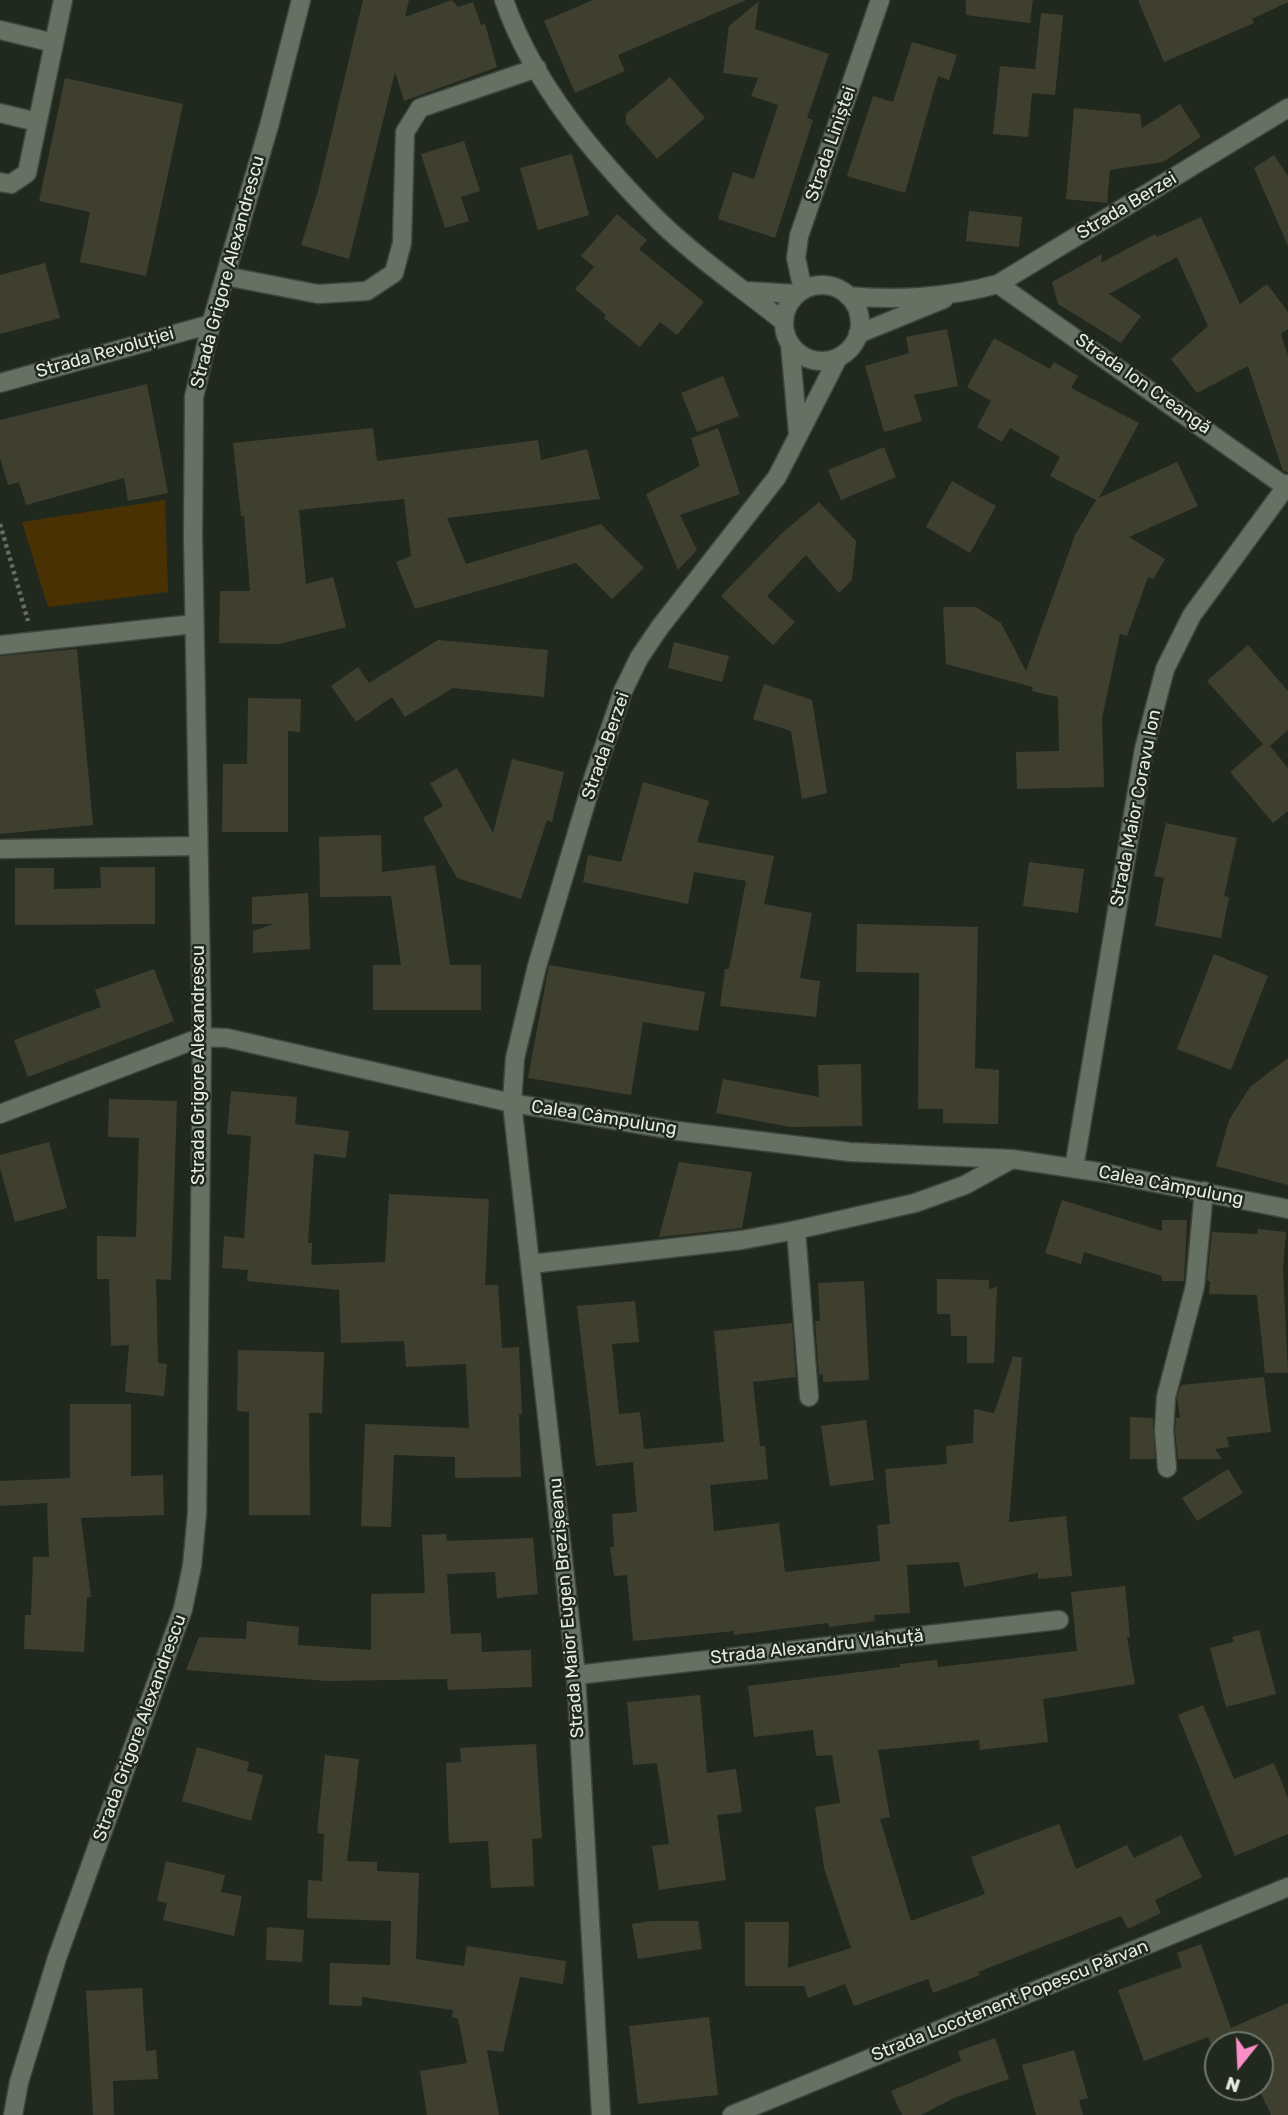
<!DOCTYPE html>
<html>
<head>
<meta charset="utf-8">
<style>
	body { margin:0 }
	#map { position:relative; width:1288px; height:2115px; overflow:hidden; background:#21291e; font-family:Rubik,sans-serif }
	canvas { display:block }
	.north { position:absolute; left:1204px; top:2031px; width:70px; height:70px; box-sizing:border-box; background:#21291e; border:2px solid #70776d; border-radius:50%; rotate:198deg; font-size:19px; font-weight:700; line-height:28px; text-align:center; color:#e6ece4 }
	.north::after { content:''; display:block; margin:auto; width:24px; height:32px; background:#fa8fc8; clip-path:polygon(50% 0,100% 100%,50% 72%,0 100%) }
</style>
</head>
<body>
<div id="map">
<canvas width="1288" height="2115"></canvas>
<div class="north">N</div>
</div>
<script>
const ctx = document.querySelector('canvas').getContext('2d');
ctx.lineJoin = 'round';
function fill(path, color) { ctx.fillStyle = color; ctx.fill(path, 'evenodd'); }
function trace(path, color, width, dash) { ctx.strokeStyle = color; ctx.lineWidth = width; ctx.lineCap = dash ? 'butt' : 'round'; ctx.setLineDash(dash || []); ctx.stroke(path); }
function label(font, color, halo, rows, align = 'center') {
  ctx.font = font + ' Rubik,sans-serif'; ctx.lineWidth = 5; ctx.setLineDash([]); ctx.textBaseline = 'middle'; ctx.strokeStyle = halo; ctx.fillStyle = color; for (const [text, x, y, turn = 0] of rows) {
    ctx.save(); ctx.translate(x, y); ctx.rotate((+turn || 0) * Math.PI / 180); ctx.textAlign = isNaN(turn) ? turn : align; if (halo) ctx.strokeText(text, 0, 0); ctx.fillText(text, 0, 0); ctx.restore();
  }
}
const green = new Path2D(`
	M 165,500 L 168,592 L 48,607 L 22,522 Z`);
const building = new Path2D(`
	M 363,0 L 409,0 L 405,17 L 452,0 L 458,7 L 473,2 L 481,25 L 485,24 L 497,67 L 404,101 L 395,72 L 349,259 L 301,245 L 318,191 Z
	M 593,0 L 746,0 L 618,55 L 625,71 L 575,93 L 544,21 Z
	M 966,0 L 1033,0 L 1030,23 L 966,15 Z
	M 1138,0 L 1288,0 L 1288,2 L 1252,19 L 1254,23 L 1164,62 Z
	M 759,1 L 755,29 L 829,54 L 807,118 L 813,120 L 775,238 L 718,219 L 733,172 L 754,179 L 778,105 L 751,96 L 758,78 L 723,73 L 729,26 Z
	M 1041,13 L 1063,15 L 1055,95 L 1032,93 L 1028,137 L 993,134 L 1000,66 L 1035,69 Z
	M 912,42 L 957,55 L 949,80 L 938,76 L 905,193 L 847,176 L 873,96 L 893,102 Z
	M 670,77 L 705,118 L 657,159 L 626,123 L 626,114 Z
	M 65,78 L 183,104 L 146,276 L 80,262 L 90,212 L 39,201 Z
	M 1180,104 L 1201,137 L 1163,162 L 1110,170 L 1107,203 L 1066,199 L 1074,108 L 1140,114 L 1142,128 Z
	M 464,141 L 480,191 L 461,197 L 469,221 L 445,228 L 421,154 Z
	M 572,154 L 589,215 L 538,230 L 520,168 Z
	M 1274,155 L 1288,176 L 1288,246 L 1254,168 Z
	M 969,211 L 1022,217 L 1019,247 L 966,241 Z
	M 617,214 L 647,240 L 639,249 L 704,302 L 677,335 L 660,322 L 640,347 L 604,318 L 606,315 L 575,289 L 594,267 L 581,256 Z
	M 1201,217 L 1240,304 L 1267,284 L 1288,312 L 1288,329 L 1281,334 L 1288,355 L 1288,472 L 1283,471 L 1248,366 L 1197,393 L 1171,359 L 1208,326 L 1177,257 L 1109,294 L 1141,316 L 1121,343 L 1058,304 L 1052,282 L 1102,254 L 1101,263 L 1155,234 L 1157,237 Z
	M 45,263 L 60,318 L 0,334 L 0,275 Z
	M 947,329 L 958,386 L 914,395 L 922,421 L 884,432 L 865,366 L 909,353 L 906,337 Z
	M 994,338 L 1050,369 L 1054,362 L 1078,376 L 1071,388 L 1139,423 L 1099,498 L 1177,462 L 1198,506 L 1129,537 L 1165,559 L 1153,579 L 1148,577 L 1127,636 L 1120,634 L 1102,718 L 1104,787 L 1017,789 L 1016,752 L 1059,751 L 1058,697 L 1032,691 L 1033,687 L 946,664 L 943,607 L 976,607 L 1001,623 L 1026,671 L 1075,535 L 1096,500 L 1050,476 L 1060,457 L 1010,428 L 1002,442 L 977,427 L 991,401 L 967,387 Z
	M 723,376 L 739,416 L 697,432 L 681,393 Z
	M 147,384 L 168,493 L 128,501 L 124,478 L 26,505 L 19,482 L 8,485 L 0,458 L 0,420 Z
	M 373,428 L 377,461 L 538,440 L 541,460 L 587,449 L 600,499 L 447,518 L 466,564 L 601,524 L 644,568 L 612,599 L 576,563 L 415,609 L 396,562 L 411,556 L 404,499 L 299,510 L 306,584 L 333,577 L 346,627 L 279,644 L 219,643 L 220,591 L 250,591 L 244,516 L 241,516 L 233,443 Z
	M 718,428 L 740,494 L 680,515 L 697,550 L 678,570 L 646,494 L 700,466 L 691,438 Z
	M 884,447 L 896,477 L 841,500 L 828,470 Z
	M 952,481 L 996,506 L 970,553 L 926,527 Z
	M 819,502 L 856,541 L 852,580 L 839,593 L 806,555 L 767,596 L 795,622 L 773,645 L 721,596 L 781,534 Z
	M 438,640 L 548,650 L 544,697 L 453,688 L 405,717 L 392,697 L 356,722 L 331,686 L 358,667 L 369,683 Z
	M 674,642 L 729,656 L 722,682 L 668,668 Z
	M 1248,645 L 1288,691 L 1288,730 L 1270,746 L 1288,768 L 1288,811 L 1273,823 L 1230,772 L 1263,744 L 1207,681 Z
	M 77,649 L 93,825 L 0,834 L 0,656 Z
	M 764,684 L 812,700 L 827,793 L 802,799 L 791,731 L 753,719 Z
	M 248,698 L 301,699 L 300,732 L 288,731 L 288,832 L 222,832 L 223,764 L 247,764 Z
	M 512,759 L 564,772 L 552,822 L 547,820 L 521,899 L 457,878 L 423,818 L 443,806 L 430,783 L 457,768 L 493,833 Z
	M 643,782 L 709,801 L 697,842 L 774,856 L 764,904 L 812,913 L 800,978 L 820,981 L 816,1017 L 720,1006 L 725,969 L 729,969 L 746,881 L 694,872 L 688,904 L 583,882 L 588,855 L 621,862 Z
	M 1166,823 L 1237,838 L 1224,896 L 1229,897 L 1221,938 L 1155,926 L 1164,878 L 1154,876 Z
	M 381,835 L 382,872 L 435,865 L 450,965 L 481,965 L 481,1010 L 373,1010 L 373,965 L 401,965 L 391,896 L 320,897 L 319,837 Z
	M 1029,862 L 1084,869 L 1078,913 L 1023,906 Z
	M 100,867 L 155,867 L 155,924 L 15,925 L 15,868 L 54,868 L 54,889 L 101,888 Z
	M 308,893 L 310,949 L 253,953 L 253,931 L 274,924 L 252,924 L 252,897 Z
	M 857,924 L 978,927 L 975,1068 L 999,1070 L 998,1124 L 943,1123 L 943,1109 L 918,1109 L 919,973 L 856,972 Z
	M 1214,954 L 1268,976 L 1231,1070 L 1177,1049 Z
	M 549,965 L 705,992 L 698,1031 L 643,1022 L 631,1095 L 528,1078 Z
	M 154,969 L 174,1021 L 28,1077 L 14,1040 L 101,1007 L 95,990 Z
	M 1288,1058 L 1288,1185 L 1216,1166 L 1229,1120 L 1250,1087 Z
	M 861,1064 L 862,1126 L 790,1127 L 716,1113 L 723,1079 L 819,1097 L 818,1065 Z
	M 231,1091 L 297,1097 L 295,1124 L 349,1131 L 346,1158 L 314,1154 L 308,1243 L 312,1243 L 311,1265 L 385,1262 L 389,1194 L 489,1199 L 485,1285 L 498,1285 L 502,1348 L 519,1347 L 522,1414 L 519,1414 L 521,1477 L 455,1478 L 455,1457 L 394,1455 L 391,1527 L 361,1526 L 365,1424 L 469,1428 L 466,1364 L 406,1367 L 404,1341 L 341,1343 L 339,1290 L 247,1281 L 248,1270 L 222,1268 L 224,1236 L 244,1238 L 251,1136 L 227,1134 Z
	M 109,1099 L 177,1101 L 171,1280 L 156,1279 L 158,1363 L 167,1364 L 164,1396 L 125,1392 L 129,1345 L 111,1346 L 109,1279 L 97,1279 L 97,1236 L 136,1237 L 139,1138 L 108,1137 Z
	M 49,1142 L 67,1208 L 15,1222 L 0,1168 L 0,1155 Z
	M 679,1162 L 752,1172 L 742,1228 L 659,1237 Z
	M 1062,1200 L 1162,1231 L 1162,1220 L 1187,1220 L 1184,1281 L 1162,1281 L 1162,1276 L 1084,1252 L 1081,1264 L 1045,1253 Z
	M 1258,1229 L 1286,1232 L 1283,1269 L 1288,1373 L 1265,1373 L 1257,1295 L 1209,1294 L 1210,1281 L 1207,1281 L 1212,1232 L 1257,1234 Z
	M 937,1279 L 989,1280 L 989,1289 L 997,1287 L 994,1363 L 967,1363 L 967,1336 L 951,1336 L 950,1314 L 937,1314 Z
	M 864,1281 L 869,1380 L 823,1382 L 823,1374 L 819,1375 L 815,1321 L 820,1321 L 818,1283 Z
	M 635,1301 L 639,1342 L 612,1344 L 619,1414 L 640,1412 L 644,1449 L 724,1442 L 714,1331 L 792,1323 L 796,1377 L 753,1382 L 760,1446 L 765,1446 L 768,1479 L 710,1485 L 714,1531 L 779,1523 L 785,1572 L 880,1561 L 877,1525 L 890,1524 L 885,1469 L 947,1464 L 946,1446 L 973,1443 L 974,1409 L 994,1413 L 1013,1356 L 1022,1358 L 1009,1522 L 1066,1516 L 1072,1576 L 1038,1579 L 1038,1573 L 964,1587 L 959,1562 L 907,1565 L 910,1613 L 874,1615 L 875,1621 L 829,1627 L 828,1623 L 734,1635 L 734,1631 L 633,1641 L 627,1575 L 614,1576 L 610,1547 L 614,1547 L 612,1514 L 637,1512 L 633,1462 L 596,1466 L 577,1306 Z
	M 238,1350 L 324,1352 L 322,1413 L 309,1413 L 310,1515 L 249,1515 L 249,1412 L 237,1411 Z
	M 1264,1377 L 1271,1432 L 1227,1437 L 1229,1447 L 1215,1449 L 1222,1459 L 1178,1459 L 1175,1431 L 1176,1418 L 1180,1418 L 1177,1398 L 1181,1385 Z
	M 70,1404 L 131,1404 L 131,1476 L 163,1475 L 164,1515 L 81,1518 L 91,1597 L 87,1597 L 84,1652 L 24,1649 L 25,1615 L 31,1615 L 33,1557 L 49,1557 L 47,1503 L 0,1506 L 0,1481 L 70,1478 Z
	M 1130,1417 L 1153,1418 L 1155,1459 L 1130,1459 Z
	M 866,1420 L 874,1480 L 830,1486 L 821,1426 Z
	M 1228,1469 L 1243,1493 L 1197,1521 L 1182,1498 Z
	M 446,1534 L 447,1541 L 533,1538 L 538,1594 L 497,1598 L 495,1572 L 447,1574 L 451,1634 L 481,1633 L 482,1652 L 531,1650 L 532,1687 L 448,1690 L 447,1679 L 328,1681 L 186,1670 L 199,1637 L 246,1639 L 247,1621 L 299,1627 L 298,1645 L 371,1650 L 371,1594 L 425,1593 L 422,1535 Z
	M 1125,1586 L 1130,1637 L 1127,1637 L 1135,1684 L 1043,1699 L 1048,1742 L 980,1750 L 979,1740 L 878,1750 L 890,1817 L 880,1819 L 911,1921 L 985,1894 L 971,1857 L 1059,1824 L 1076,1869 L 1127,1845 L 1134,1858 L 1181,1835 L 1202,1877 L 1155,1900 L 1161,1913 L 1128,1929 L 1121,1916 L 978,1972 L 980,1975 L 933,1993 L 928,1979 L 854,2006 L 845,1984 L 808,1998 L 804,1986 L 745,1986 L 745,1922 L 789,1922 L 788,1968 L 851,1948 L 824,1868 L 815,1807 L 840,1803 L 832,1755 L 816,1756 L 813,1730 L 754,1737 L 748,1686 L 900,1667 L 900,1664 L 937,1660 L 938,1667 L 1077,1651 L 1071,1592 Z
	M 1259,1630 L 1276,1694 L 1226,1707 L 1210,1648 L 1234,1642 L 1232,1637 Z
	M 700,1695 L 707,1773 L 736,1769 L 742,1812 L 717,1815 L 726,1880 L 659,1890 L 652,1846 L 669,1844 L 657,1763 L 633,1765 L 627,1702 Z
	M 1203,1705 L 1234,1779 L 1274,1763 L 1288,1798 L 1288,1834 L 1235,1856 L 1178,1715 Z
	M 536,1744 L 542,1838 L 532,1839 L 534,1886 L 491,1888 L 488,1841 L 449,1843 L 446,1763 L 461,1762 L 460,1748 Z
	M 197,1747 L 249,1762 L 247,1771 L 263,1775 L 251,1821 L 182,1801 Z
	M 325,1755 L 359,1759 L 347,1861 L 377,1862 L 377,1871 L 419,1873 L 416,1959 L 464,1966 L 467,1946 L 566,1961 L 563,1984 L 520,1977 L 503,2052 L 487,2050 L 499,2115 L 427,2115 L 420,2071 L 467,2063 L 458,2019 L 452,2017 L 453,2010 L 362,1997 L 362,2006 L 329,2005 L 330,1963 L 390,1965 L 391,1921 L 307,1918 L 308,1880 L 322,1881 L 324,1834 L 317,1833 Z
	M 166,1861 L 225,1875 L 221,1892 L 242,1896 L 234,1936 L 163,1920 L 167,1903 L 157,1901 Z
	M 652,1921 L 698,1921 L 702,1949 L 638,1959 L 632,1924 Z
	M 267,1927 L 304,1930 L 302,1962 L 266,1960 Z
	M 1201,1944 L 1231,2028 L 1288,2003 L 1288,2115 L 1271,2115 L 1258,2087 L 1260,2045 L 1218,2045 L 1218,2063 L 1208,2037 L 1144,2061 L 1118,1990 L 1182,1967 L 1177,1953 Z
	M 142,1988 L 146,2051 L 156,2050 L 158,2079 L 113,2081 L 114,2115 L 93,2115 L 86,1991 Z
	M 709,2017 L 718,2095 L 638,2104 L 629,2026 Z
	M 995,2038 L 1009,2079 L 954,2098 L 921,2115 L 902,2115 L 891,2091 L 961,2061 L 958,2051 Z
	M 1074,2050 L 1088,2098 L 1079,2100 L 1083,2115 L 1036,2115 L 1022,2065 Z`);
const path = new Path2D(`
	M 0,524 L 28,621`);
const minor = new Path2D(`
	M 504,0 C 533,84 597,159 659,221 C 697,258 743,289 784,322
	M 0,30 L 54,43
	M 0,113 L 37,122
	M 0,182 L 11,184 L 27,173 L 63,0
	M 225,276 L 318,294 L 367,291 L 394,273 L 402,243 L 405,132 L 420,108 L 537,68
	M 998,284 L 1286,487
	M784 323a38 38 0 1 1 76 0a38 38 0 1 1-76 0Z
	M 803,290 L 796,258 L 799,236 L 880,0
	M 746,291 L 797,294
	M 848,296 C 896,301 951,297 998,284 L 1288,108
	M 858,334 L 944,299
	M 790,344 L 798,433
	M 0,383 L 211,324
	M 0,645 L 194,624
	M 0,849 L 198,846
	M 0,1114 L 202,1037 L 227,1038 L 512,1103 L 678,1131 L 850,1152 L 1012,1159 L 1105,1173 L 1288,1209
	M 1074,1168 L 1144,749 L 1165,669 L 1192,615 L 1288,484
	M 796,1230 L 809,1397
	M 531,1264 L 742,1240 L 796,1230 L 915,1203 L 965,1185 L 1012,1159
	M 1167,1468 L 1164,1431 L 1166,1397 L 1195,1286 L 1204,1191
	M 576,1675 L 1059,1620
	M 13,2115 L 19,2082 L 57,1958 L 183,1609 L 192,1566 L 197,1513 L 202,1037 L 193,537 L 194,397 L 211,324 L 269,126 L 301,0
	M 601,2115 L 576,1675 L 512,1103 L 515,1058 L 537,966 L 593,779 L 623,691 L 639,658 L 660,627 L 777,477 L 838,358
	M 732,2115 L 1288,1887`);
const streetNames = [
	["Strada Liniștei",831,144,-71],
	["Strada Berzei",1127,206,-31],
	["Strada Grigore Alexandrescu",228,272,-75],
	["Strada Revoluției",105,353,-16],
	["Strada Ion Creangă",1143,384,35],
	["Strada Berzei",606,746,-71],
	["Strada Maior Coravu Ion",1136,808,-79],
	["Strada Grigore Alexandrescu",199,1065,-90],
	["Calea Câmpulung",604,1118,9],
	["Calea Câmpulung",1171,1186,11],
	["Strada Maior Eugen Brezișeanu",567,1608,-95],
	["Strada Alexandru Vlahuță",817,1647,-6],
	["Strada Grigore Alexandrescu",140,1728,-70],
	["Strada Locotenent Popescu Pârvan",1010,2001,-22]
];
fill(green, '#493104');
fill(building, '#3f3f30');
trace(minor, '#3f463c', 21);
trace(path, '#656c62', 4.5, [3.5, 3.5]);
trace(minor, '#677163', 18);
label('18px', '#e6ece4', '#21291e', streetNames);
</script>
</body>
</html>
